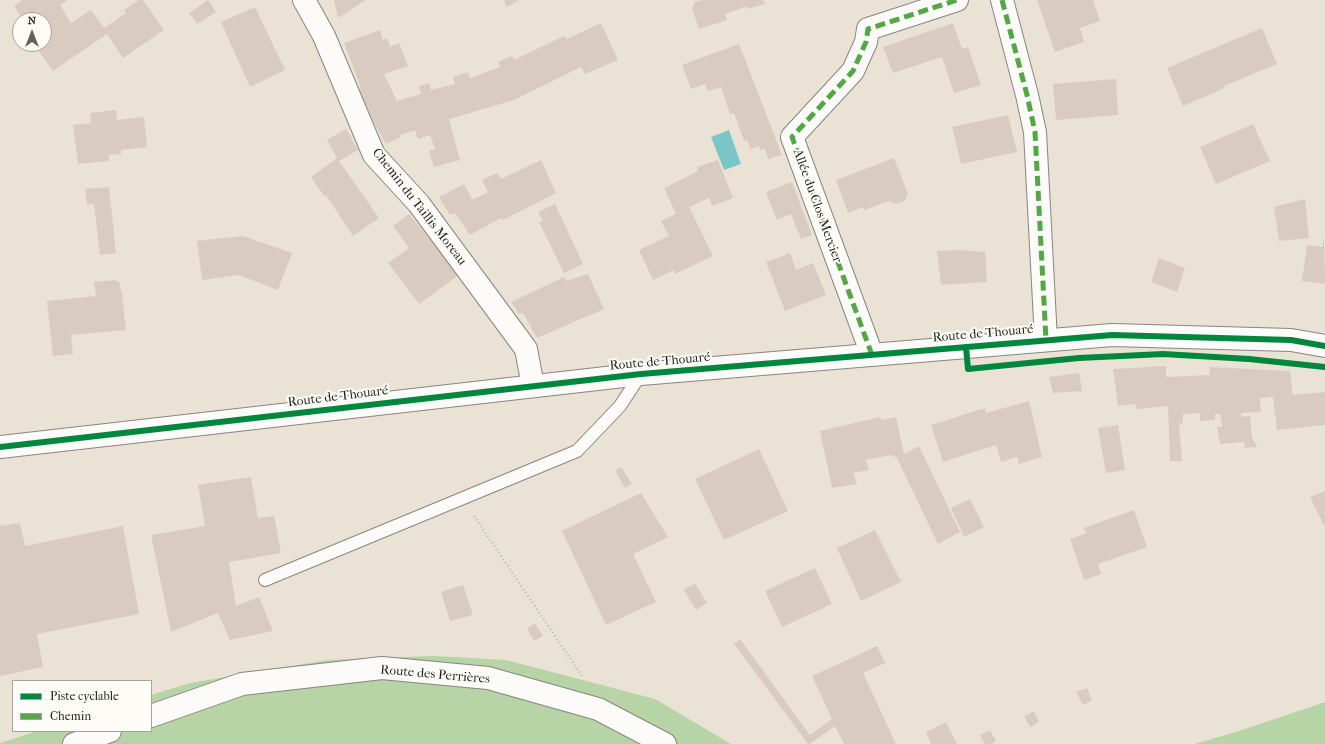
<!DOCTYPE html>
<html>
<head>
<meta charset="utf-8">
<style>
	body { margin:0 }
	#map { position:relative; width:1325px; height:744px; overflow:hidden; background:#eae2d5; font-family:"IM FELL French Canon",serif }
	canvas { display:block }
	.legend { position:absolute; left:12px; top:680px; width:140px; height:52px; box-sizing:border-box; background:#fdfcf7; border:1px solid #a3a29f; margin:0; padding:5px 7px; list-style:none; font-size:12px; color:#1c1c1c }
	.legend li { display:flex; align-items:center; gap:8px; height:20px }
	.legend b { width:20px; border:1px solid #a3a29f }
	.north { position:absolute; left:12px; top:12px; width:40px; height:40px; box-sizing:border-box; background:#fdfcf7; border:1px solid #a3a29f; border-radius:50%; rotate:0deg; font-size:11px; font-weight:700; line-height:16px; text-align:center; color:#1c1c1c }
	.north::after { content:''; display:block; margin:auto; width:14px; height:18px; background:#64615d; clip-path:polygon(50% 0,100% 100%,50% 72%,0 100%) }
</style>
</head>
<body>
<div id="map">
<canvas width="1325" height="744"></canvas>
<ul class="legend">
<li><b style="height:5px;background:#00873e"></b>Piste cyclable</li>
<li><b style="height:5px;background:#52a943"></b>Chemin</li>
</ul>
<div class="north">N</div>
</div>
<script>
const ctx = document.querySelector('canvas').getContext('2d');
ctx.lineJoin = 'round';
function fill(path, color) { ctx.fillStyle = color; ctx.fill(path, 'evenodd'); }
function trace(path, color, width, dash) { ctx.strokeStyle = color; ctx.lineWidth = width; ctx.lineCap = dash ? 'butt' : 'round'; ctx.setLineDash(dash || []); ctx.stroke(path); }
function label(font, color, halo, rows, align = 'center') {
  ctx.font = font + ' "IM FELL French Canon",serif'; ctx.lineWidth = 4; ctx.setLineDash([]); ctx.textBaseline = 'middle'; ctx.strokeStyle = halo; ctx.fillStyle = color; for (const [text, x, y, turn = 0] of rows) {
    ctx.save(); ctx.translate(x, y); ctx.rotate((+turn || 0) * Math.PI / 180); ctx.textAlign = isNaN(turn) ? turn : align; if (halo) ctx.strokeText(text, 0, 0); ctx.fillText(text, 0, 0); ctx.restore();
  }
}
const green = new Path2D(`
	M 433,656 L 506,660 L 655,699 L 731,744 L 0,744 L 0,743 L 37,731 L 151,731 L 151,695 L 190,683 L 328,660 Z
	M 1325,702 L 1325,744 L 1195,744 L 1239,731 Z`);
const water = new Path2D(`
	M 729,130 L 741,164 L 724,170 L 711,137 Z`);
const building = new Path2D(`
	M 22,0 L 68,0 L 60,5 L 71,23 L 91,10 L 104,28 L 126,13 L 124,10 L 139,0 L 143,0 L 164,30 L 123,58 L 107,34 L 53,71 L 36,47 L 40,44 L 44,44 L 44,20 L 23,20 L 14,6 Z
	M 208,0 L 216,12 L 197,24 L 189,13 Z
	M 334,0 L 366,0 L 338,18 Z
	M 504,0 L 519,0 L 507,7 Z
	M 702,0 L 763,0 L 765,4 L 747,9 L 747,6 L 725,14 L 727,20 L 699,29 L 692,9 L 695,2 Z
	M 1037,0 L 1093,0 L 1100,21 L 1080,28 L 1084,42 L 1055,52 Z
	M 255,7 L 285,70 L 250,87 L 221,22 Z
	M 601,23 L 618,60 L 585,74 L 581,67 L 514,100 L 449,119 L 460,160 L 434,167 L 429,151 L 435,149 L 430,135 L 418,139 L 415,130 L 400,135 L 401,137 L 386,144 L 375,125 L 359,89 L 361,88 L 344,43 L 380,30 L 383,40 L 387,38 L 390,47 L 399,43 L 408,66 L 384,74 L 397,101 L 421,94 L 419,86 L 429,83 L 431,90 L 455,84 L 453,77 L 468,72 L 470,78 L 500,67 L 498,62 L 512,56 L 514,60 L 564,36 L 567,39 Z
	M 953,23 L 962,49 L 968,47 L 981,85 L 954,93 L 942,57 L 893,73 L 883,47 Z
	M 1262,28 L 1277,64 L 1224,86 L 1225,88 L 1183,106 L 1167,68 Z
	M 739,44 L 782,155 L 768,159 L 765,149 L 760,150 L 759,146 L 751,149 L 747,140 L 744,141 L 734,113 L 730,114 L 721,87 L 708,91 L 705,84 L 691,89 L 682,65 Z
	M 1116,79 L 1118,115 L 1056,120 L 1053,84 Z
	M 116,110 L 117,120 L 144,117 L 147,147 L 121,150 L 121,154 L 109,155 L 109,161 L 78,164 L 73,125 L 91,123 L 90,113 Z
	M 1008,115 L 1017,152 L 961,164 L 952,127 Z
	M 1253,124 L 1270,161 L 1216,184 L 1200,147 Z
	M 346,129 L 358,150 L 339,161 L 379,218 L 353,236 L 326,195 L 324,196 L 311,177 L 337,158 L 327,140 Z
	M 894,158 L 908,194 L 905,201 L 896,204 L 889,201 L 864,210 L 863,207 L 848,213 L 836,180 Z
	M 541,160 L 556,193 L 503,220 L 501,218 L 470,235 L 455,213 L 450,215 L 439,197 L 464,184 L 472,199 L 474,199 L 488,192 L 482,180 L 497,173 L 501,179 Z
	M 718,160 L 733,198 L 712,206 L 709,198 L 689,207 L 713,256 L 675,274 L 674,270 L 653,280 L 639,250 L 669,236 L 661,221 L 676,214 L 664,188 L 698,171 L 697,167 Z
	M 792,182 L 812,235 L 801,239 L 791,214 L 777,220 L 766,192 Z
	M 109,187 L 116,253 L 100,255 L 94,204 L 87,204 L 85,189 Z
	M 1305,199 L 1309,238 L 1279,241 L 1274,207 Z
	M 555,204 L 583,264 L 564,273 L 539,222 L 543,221 L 538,212 Z
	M 409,214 L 439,250 L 442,248 L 460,274 L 419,304 L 388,263 L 409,248 L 393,226 Z
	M 243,236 L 292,253 L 278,290 L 239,275 L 202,280 L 197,241 Z
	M 1324,237 L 1325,284 L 1302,281 L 1307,245 L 1322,247 Z
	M 959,250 L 985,252 L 987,282 L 941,285 L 937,251 Z
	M 790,253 L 796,270 L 813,263 L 826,295 L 785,311 L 766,262 Z
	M 1159,258 L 1185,268 L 1177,292 L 1151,282 Z
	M 588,274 L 604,309 L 537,338 L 523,313 L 519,314 L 511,302 L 564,277 L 566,281 Z
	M 115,280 L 120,283 L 121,293 L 122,293 L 126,330 L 71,335 L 73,354 L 53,356 L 47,301 L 96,296 L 94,282 Z
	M 1166,366 L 1166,377 L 1210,375 L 1210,367 L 1290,371 L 1293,395 L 1325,392 L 1325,425 L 1277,430 L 1273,397 L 1260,398 L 1261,412 L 1241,413 L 1241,417 L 1250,416 L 1252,437 L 1257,447 L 1245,448 L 1244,442 L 1220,444 L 1217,427 L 1222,427 L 1220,414 L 1215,414 L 1215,420 L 1200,421 L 1200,413 L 1183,414 L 1183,423 L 1179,424 L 1182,461 L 1170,461 L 1168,406 L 1137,409 L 1135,404 L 1118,406 L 1113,369 Z
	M 1079,373 L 1082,391 L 1053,393 L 1049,377 Z
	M 1029,401 L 1042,457 L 1019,464 L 1017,457 L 1001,462 L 996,445 L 943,462 L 931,425 L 985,408 L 986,413 Z
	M 880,417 L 881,420 L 896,417 L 904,454 L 919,446 L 960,532 L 938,544 L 897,458 L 891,455 L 866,460 L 869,470 L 853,473 L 857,484 L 832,488 L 820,431 Z
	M 1118,425 L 1125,470 L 1106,473 L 1098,428 Z
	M 759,449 L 788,511 L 724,540 L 695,479 Z
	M 621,467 L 632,484 L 625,488 L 615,470 Z
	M 251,477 L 258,518 L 274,516 L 281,553 L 229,562 L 236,606 L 259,597 L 273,631 L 230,640 L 218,613 L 171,632 L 151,535 L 205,526 L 198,485 Z
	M 1325,491 L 1325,528 L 1310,497 Z
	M 641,493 L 668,537 L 633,554 L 656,602 L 606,625 L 562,531 Z
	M 970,499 L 984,527 L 964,537 L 951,508 Z
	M 1134,510 L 1147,547 L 1098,564 L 1101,574 L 1084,580 L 1070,539 L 1086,533 L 1084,528 Z
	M 20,523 L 25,546 L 123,526 L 139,614 L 37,634 L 43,667 L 0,676 L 0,526 Z
	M 875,530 L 901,582 L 861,601 L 837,548 Z
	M 815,568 L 832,604 L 782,627 L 765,591 Z
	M 695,583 L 707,603 L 696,610 L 684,590 Z
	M 463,585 L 473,615 L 450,621 L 441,592 Z
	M 535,623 L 543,636 L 534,641 L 527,629 Z
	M 740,639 L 810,735 L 832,719 L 812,676 L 877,646 L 885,663 L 863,673 L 896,744 L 844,744 L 835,726 L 810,744 L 808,744 L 734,644 Z
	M 1087,688 L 1092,700 L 1083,705 L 1076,692 Z
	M 1034,711 L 1039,722 L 1030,727 L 1024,716 Z
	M 946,722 L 957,744 L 931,744 L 926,732 Z
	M 990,730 L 996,741 L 991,744 L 985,744 L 980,735 Z`);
const path = new Path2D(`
	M 474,516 L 582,676`);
const service = new Path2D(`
	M 265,580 L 577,451 L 620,406 L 641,374`);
const minor = new Path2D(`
	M 304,0 L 324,36 L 374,155 L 419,204 L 526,349 L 533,386
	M 1002,0 L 1027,95 L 1035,132 L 1046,340
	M 872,355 L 792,137 L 853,71 L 866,42 L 868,29 L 957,0
	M 151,716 L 242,684 L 382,668 L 488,678 L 598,709 L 665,744
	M 74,744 L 110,731`);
const tertiary = new Path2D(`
	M 0,447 L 641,374 L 1112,335 L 1291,340 L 1325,346`);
const quiet = new Path2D(`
	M 1002,0 L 1027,95 L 1035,132 L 1046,340
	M 872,355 L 792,137 L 853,71 L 866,42 L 868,29 L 957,0`);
const cycleway = new Path2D(`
	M 966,347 L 968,369 L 1079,358 L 1163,354 L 1249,359 L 1325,367
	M 0,447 L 641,374 L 1112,335 L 1291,340 L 1325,346`);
const streetNames = [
	["Allée du Clos Mercier",817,206,70],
	["Chemin du Taillis Moreau",419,207,52],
	["Route de Thouaré",983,334,-5],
	["Route de Thouaré",660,362,-5],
	["Route de Thouaré",338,397,-7],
	["Route des Perrières",435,675,5]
];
fill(green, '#b6d4a5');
fill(water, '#7bc6c9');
fill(building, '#dacbc0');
trace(service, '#89857f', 14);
trace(minor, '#89857f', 24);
trace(tertiary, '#89857f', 24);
trace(path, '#b9b8b6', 2.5, [1, 3]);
trace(service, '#fcfbf9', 12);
trace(minor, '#fcfbf9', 22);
trace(tertiary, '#fcfbf9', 22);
trace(quiet, '#52a943', 5, [10, 5]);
trace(cycleway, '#00873e', 6);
label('13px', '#1c1c1c', '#fdfcf7', streetNames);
</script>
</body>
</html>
